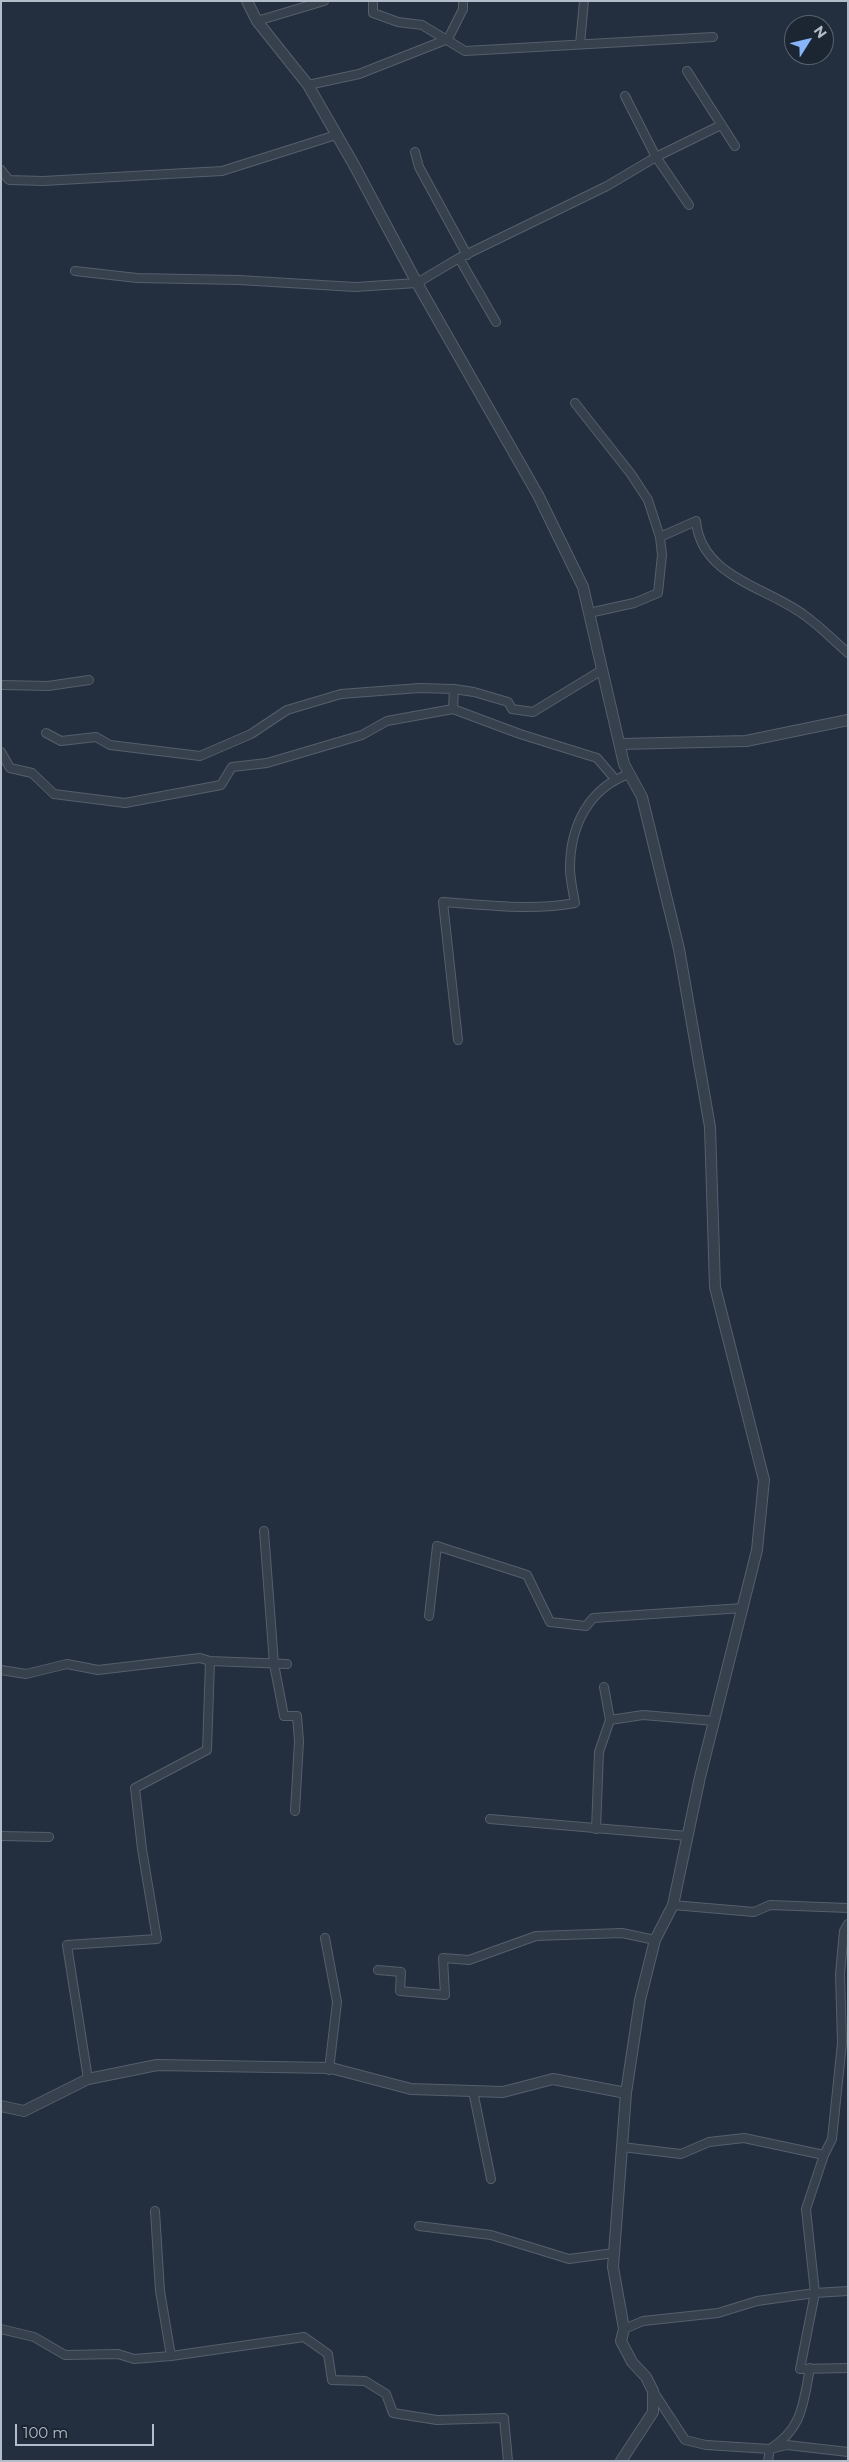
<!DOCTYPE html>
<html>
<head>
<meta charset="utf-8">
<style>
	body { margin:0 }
	#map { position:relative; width:849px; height:2462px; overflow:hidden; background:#232f3e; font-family:Montserrat,sans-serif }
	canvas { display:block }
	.frame { position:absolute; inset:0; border:2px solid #b3bcc9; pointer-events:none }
	.north { position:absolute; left:784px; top:15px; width:50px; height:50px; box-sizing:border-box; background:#1c2633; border:1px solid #58626f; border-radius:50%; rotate:54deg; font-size:14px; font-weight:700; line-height:20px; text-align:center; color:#b3bcc9 }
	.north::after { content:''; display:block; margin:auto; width:18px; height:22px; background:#88b5f9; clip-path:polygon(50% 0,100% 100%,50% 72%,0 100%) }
	.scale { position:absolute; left:15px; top:2424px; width:139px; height:22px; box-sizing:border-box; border:2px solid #b3bcc9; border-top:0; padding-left:6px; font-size:15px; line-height:18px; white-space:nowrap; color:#b3bcc9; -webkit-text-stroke:4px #1c2633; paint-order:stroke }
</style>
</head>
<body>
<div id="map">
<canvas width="849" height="2462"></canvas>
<div class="frame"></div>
<div class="north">N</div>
<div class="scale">100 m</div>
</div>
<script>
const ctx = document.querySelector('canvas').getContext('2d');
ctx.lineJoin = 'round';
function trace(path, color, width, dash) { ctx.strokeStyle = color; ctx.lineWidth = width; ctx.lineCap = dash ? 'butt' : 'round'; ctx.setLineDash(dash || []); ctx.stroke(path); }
const minor = new Path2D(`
	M 373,1 L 373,13 L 398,22 L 422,25 L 465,51 L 713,37
	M 257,21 L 324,1
	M 580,44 L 584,1
	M 687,71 L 735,146
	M 308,85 L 359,74 L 448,39 L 463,9 L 463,1
	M 625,96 L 656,157 L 689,205
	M 415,152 L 419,167 L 467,255
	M 1,170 L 9,180 L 43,181 L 222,171 L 336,135
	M 459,258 L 496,322
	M 75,271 L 137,278 L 239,280 L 355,287 L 417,283 L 459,258 L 607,186 L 656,157 L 721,125
	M 575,403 L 631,474 L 648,500 L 660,537 L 696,521 C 701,577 767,587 804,615 C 820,626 833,640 848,653
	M 589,613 L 634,603 L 658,593 L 662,555 L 660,537
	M 1,685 L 48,686 L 89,680
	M 453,709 L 454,689 L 474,692 L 508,702 L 512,709 L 533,712 L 602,670
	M 46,733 L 61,741 L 96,737 L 110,745 L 200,756 L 251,734 L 287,710 L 341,694 L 419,688 L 454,689
	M 1,752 L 10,768 L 32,773 L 54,794 L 125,803 L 221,785 L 232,767 L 267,763 L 362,735 L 387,721 L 453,709 L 520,734 L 597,758 L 615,779
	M 458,1040 L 443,902 C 487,905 532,911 575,903 C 573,891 570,879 570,868 C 570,826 589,788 629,774
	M 264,1531 L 274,1664 L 284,1716 L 297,1716 L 299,1741 L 295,1811
	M 429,1616 L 437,1546 L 527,1575 L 550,1622 L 586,1626 L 593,1618 L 743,1608
	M 1,1670 L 26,1674 L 67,1664 L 98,1670 L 200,1658 L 210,1661 L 287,1664
	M 610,1720 L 643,1715 L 714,1721
	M 490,1819 L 688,1836
	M 596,1829 L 599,1752 L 610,1720 L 604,1687
	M 1,1836 L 49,1837
	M 673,1905 L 754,1912 L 770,1905 L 848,1908
	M 848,1924 L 844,1931 L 840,1974 L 842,2043 L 832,2139 L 824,2155 L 806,2209 L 815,2293 L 800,2369 L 848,2368
	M 325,1938 L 337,2002 L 329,2070
	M 378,1970 L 401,1972 L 400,1991 L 445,1995 L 443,1958 L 469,1960 L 536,1936 L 622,1933 L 655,1940
	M 88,2079 L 67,1945 L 157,1939 L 142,1849 L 135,1788 L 207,1750 L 210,1661
	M 473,2091 L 491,2179
	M 622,2147 L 681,2154 L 709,2142 L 744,2138 L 824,2155
	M 155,2211 L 160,2291 L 171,2356
	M 419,2226 L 491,2235 L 569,2259 L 614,2253
	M 1,2329 L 34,2337 L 65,2355 L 118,2354 L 134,2359 L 171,2356 L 304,2337 L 328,2354 L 332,2380 L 365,2381 L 386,2394 L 393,2413 L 437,2420 L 504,2418 L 508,2461
	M 624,2329 L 643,2321 L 718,2313 L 757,2301 L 815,2293 L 848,2291
	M 653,2391 L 685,2440 L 706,2445 L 770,2449 L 787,2445 L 848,2452
	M 768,2461 L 770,2449 C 803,2428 803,2404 810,2368`);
const tertiary = new Path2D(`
	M 247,1 L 257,21 L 308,85 L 354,165 L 417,283 L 538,495 L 583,587 L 624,764 L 642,797 L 679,949 L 710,1127 L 715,1287 L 764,1480 L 757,1550 L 700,1777 L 673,1905 L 655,1940 L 640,2000 L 626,2093 L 613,2267 L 624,2329 L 621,2341 L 632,2362 L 646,2377 L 653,2391 L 653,2412 L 621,2461
	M 621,744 L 746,741 L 848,720
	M 1,2106 L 24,2111 L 88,2079 L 157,2065 L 331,2068 L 411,2089 L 503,2092 L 553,2079 L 626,2093`);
trace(minor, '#555f6c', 10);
trace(tertiary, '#555f6c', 12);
trace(minor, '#37414e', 8);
trace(tertiary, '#37414e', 10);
</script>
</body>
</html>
